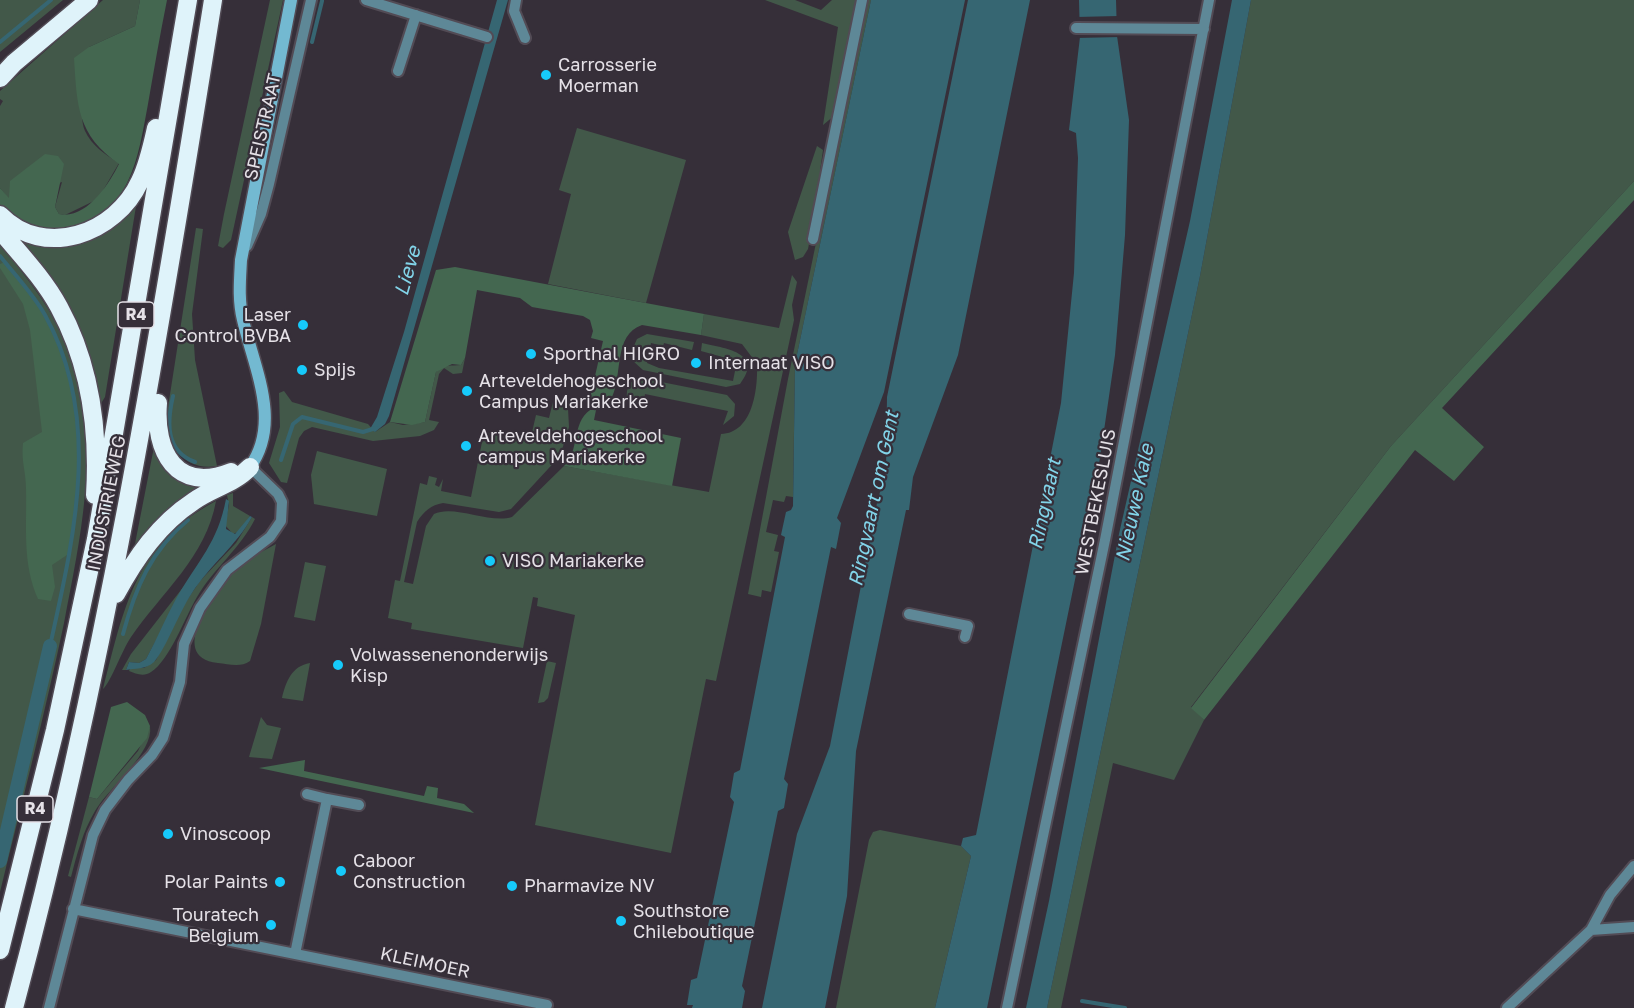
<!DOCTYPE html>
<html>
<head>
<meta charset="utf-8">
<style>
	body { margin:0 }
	canvas { display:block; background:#362f39 }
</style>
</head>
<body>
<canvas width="1634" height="1008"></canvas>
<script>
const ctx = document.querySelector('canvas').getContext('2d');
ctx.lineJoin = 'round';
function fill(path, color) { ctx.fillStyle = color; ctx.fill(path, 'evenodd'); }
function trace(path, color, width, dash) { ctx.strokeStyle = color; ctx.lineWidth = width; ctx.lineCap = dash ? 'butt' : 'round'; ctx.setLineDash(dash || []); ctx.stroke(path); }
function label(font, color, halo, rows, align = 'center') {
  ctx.font = font + ' "Golos Text",sans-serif'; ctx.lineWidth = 4.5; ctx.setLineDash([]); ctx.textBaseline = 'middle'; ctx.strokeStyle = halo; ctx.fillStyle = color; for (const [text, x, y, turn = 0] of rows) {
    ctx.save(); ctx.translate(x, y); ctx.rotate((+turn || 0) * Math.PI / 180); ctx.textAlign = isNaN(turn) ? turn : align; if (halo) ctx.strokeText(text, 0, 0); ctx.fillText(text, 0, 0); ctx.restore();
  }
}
const green = new Path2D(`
	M 0,0 L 63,0 L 0,52 Z
	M 103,0 L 140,0 L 135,26 L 89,47 C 87,68 77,113 85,131 C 91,145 107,156 119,163 L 98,199 L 65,215 L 59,214 L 55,207 L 62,182 L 9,199 L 0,188 L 0,106 L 3,101 L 0,99 L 0,91 Z
	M 270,0 L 283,0 L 231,240 L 223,248 L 218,246 L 224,214 Z
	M 765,0 L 795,0 L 821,10 L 832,0 L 857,0 L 835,115 L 823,125 L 838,27 Z
	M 866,0 L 871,0 L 795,364 L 793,497 L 786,496 L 784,502 L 773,500 L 766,532 L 778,535 L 774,551 L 779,552 L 771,592 L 762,590 L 761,597 L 748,594 L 788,379 Z
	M 1251,0 L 1634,0 L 1634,181 L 1391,446 L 1191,707 L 1204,720 L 1174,780 L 1113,763 L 1061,1008 L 1047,1008 L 1200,276 Z
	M 577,128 L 686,160 L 646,303 L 548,284 L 571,194 L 559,190 Z
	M 817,146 L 823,150 L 820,171 L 821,182 L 808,249 L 803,257 L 795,260 L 788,232 Z
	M 137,200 L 105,397 L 100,405 L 89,373 L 4,228 C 18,234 34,242 48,245 C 83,252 112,219 137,200 Z
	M 196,228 L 203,229 L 192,314 L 195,360 L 217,466 C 185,471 170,448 166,420 Z
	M 0,244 C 30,282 61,319 75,367 C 100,451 80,540 64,623 C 45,713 22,802 0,892 Z
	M 792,275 L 797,282 L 792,305 L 794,320 L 716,681 L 706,679 L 671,853 L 535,825 L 575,615 L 537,606 L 538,598 L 533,597 L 523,648 L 411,629 L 412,623 L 388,618 L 395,580 L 400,581 L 420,483 L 427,485 L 429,476 L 437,478 L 435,485 L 439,487 L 443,479 L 441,491 L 471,497 L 484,432 L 530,441 L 536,415 L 549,418 L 553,402 L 568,409 L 569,427 L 560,456 L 511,509 L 499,512 L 443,503 C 431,505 424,511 417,522 L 404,582 L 413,584 L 426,526 L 434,514 C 454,504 489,524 512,517 L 564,466 L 709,492 L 721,434 C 753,433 758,389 757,364 L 742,344 L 701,335 L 704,314 L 779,328 Z
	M 647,334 L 694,342 L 692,350 L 664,343 L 663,346 L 651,343 L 650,351 L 633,348 L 637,339 Z
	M 702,343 C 723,348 765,352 740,384 L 726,387 L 643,370 L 633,361 L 633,352 L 649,355 L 647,363 L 659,368 L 733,381 L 737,361 L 701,351 Z
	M 465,358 L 462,373 L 453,374 L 444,368 L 439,374 L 429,420 L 439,422 L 434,430 L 420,436 L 373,441 L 312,427 L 304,431 L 299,438 L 287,483 L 281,482 L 269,463 L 280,427 L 279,393 L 284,391 L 292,402 L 368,424 L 375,432 L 390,422 L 403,425 L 425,422 L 436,372 C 445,364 451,366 461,365 Z
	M 641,378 L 727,395 L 735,404 L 734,416 L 723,425 L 728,411 L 645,394 L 642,409 L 627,399 C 626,388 629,380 641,378 Z
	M 154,447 L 157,455 L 200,488 L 133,554 Z
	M 317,451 L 387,469 L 377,516 L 314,504 L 311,475 Z
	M 233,493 L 233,506 L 250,516 L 240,531 L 233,534 L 225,525 L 229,505 L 227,495 Z
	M 216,501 C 206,557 162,592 131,637 C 122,650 111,682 103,689 C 124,608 135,543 216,501 Z
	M 252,517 L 255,519 C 240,549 214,568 197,597 C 185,617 170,660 151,672 C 144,677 136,674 129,671 L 131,667 L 144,668 L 156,660 L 183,606 L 200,581 L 236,543 Z
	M 276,544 L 261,624 L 250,661 C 240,668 229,664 218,663 C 164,657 218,588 237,569 C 247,559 263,551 276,544 Z
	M 305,562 L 326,566 L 315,621 L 294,617 Z
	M 188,581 L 146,659 L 139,663 L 129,662 L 126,670 L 122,670 L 131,654 Z
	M 547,661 L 556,663 L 548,698 L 544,702 L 538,703 Z
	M 310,663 L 303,701 L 282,698 C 286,681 292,666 310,663 Z
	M 261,717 L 267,725 L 281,728 L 272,759 L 249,757 Z
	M 150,726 C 154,753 109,787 95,811 C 83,831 77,854 71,877 L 68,876 L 89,797 L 97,799 L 138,751 Z
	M 880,830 L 961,846 L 971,856 L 935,1008 L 836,1008 L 869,840 L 873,832 Z`);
const forest = new Path2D(`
	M 140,0 L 167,0 C 160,35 154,69 148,104 C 143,130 139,159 127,183 C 99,238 46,240 0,208 L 0,188 L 9,198 L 10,181 L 45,154 L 58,156 L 64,164 L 55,207 L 59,214 C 86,220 109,184 119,164 C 77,135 77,106 74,58 L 89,47 L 135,26 Z
	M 1634,181 L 1634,200 L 1442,408 L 1484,447 L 1454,481 L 1415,450 L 1204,720 L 1191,708 L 1391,446 Z
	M 5,262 C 18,278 32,295 43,313 C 87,384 83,474 70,553 L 52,565 L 55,587 L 51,601 L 38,599 C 22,563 27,527 26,489 C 26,471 21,462 23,443 L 42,432 L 30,330 L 23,304 L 0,268 L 0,264 Z
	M 455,267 L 704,314 L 701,335 L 642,325 C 613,335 623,374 612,397 L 606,401 L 590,398 L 603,341 L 591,338 L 593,331 L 590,320 L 583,316 L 532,307 L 520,298 L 477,290 L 465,358 L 461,365 L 452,364 L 436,372 L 425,422 L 412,425 L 390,422 L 436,270 Z
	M 590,410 L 596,410 L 594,420 L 681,438 L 672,486 L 564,466 C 580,451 571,424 590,410 Z
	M 127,702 L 145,715 L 150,726 L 147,738 L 97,799 L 89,797 L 111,707 Z
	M 305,760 L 304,771 L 424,796 L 427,786 L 438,788 L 437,798 L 464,804 L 474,813 L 259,768 Z`);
const water = new Path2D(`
	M 497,0 L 508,0 L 389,416 L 385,424 L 375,432 L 370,429 L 377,417 L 404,332 Z
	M 871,0 L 965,0 L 884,392 L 837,518 L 841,523 L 836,549 L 831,547 L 784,779 L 788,784 L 784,808 L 778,811 L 742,986 L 745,991 L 742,1008 L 692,1008 L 693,1005 L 687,1005 L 691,980 L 697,978 L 734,802 L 730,797 L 734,773 L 740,770 L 785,537 L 781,535 L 786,512 L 791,510 L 793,506 L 795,364 Z
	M 968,0 L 1030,0 L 958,355 L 913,477 L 909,510 L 906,510 L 856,751 L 847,896 L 825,1008 L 762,1008 L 797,834 L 830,746 L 877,503 L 886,470 L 887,397 Z
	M 1079,0 L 1116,0 L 1117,36 L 1129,120 L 1125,235 L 1115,355 L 1100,458 L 987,1008 L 935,1008 L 971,856 L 961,846 L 963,838 L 976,835 L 1061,403 L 1074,273 L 1078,158 L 1076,133 L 1069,130 L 1080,37 Z
	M 1232,0 L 1251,0 L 1200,276 L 1047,1008 L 1026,1008 L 1049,901 L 1119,534 L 1190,221 Z
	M 226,499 L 229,501 L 226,529 L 235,534 L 250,516 L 252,517 C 236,546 210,565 192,593 C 179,612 167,647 154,662 C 146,670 134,668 126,670 L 129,662 L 139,663 L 146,659 C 157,639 166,617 177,597 C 198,561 218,542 226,499 Z`);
const pier = new Path2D(`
	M 1119,16 L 1120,37 L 1077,38 L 1076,17 Z`);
const stream = new Path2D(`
	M 0,42 L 51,0
	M 312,42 L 322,1
	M 0,256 C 15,275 33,294 45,315 C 103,419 74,537 50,646
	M 173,396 C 167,422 165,451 195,462
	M 281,460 L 293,424 L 302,417 L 363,432 L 376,428
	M 123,634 C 135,589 151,550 188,520
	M 1082,1001 L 1125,1008`);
const canal = new Path2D(`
	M 0,861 L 50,646`);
const street = new Path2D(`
	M 366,0 L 487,37
	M 516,0 L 514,11 L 525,38
	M 1076,28 L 1204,29
	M 398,71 L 416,15
	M 813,239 L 862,0
	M 247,246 L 261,214 L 269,184 L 311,0
	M 909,614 L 968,626 L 965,637
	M 307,794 L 327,799
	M 73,909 L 547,1005
	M 1591,930 L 1634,927
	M 295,954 L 327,799 L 359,805
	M 49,1008 L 93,835 L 105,810 L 128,780 L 152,755 L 163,738 L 180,682 L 184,644 L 200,608 L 227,570 L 270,537 L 281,521 L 282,502 L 278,494 L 250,467
	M 1007,1008 L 1105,540 L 1209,0
	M 1507,1008 L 1591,930 L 1610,895 L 1634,866`);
const secondary = new Path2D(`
	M 250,467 C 282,422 254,368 243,320 C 238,300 240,280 241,260 L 291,0`);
const highway = new Path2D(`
	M 0,78 L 14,63 L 89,0
	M 0,215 C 44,260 116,234 140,181 C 148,165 152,146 156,128
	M 0,230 C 20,254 44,279 59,307 C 90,364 99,431 95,495
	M 158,403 C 154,451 176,494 231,472
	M 116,594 C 136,557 159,524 194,501 C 212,488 234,484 250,467
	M 0,950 L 55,730 L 96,539 L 188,0
	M 14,1008 C 103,676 159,339 213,0`);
const markers = [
	[546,75,6,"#16cafb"],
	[303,325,6,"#16cafb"],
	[531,354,6,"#16cafb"],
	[696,363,6,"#16cafb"],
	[302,370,6,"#16cafb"],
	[467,391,6,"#16cafb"],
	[466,446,6,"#16cafb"],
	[490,561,6,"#16cafb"],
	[338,665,6,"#16cafb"],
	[168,834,6,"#16cafb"],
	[341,871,6,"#16cafb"],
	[280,882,6,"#16cafb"],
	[512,886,6,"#16cafb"],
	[621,921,6,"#16cafb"],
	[271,925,6,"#16cafb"]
];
const shields = [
	[136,315,36],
	[35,809,36]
];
const shieldNames = [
	["R4",136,315],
	["R4",35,809]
];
const poiNames = [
	["Carrosserie",558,65],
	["Moerman",558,86],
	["Laser",291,315,"right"],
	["Control BVBA",291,336,"right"],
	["Sporthal HIGRO",543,354],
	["Internaat VISO",708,363],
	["Spijs",314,370],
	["Arteveldehogeschool",479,381],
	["Campus Mariakerke",479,402],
	["Arteveldehogeschool",478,436],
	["campus Mariakerke",478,457],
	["VISO Mariakerke",502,561],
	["Volwassenenonderwijs",350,655],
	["Kisp",350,676],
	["Vinoscoop",180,834],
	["Caboor",353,861],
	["Construction",353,882],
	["Polar Paints",268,882,"right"],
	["Pharmavize NV",524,886],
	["Southstore",633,911],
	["Chileboutique",633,932],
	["Touratech",259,915,"right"],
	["Belgium",259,936,"right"]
];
const streetNames = [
	["SPEISTRAAT",263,127,-77],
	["WESTBEKESLUIS",1096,502,-79],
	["INDUSTRIEWEG",107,503,-79],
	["KLEIMOER",425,963,12]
];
const waterNames = [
	["Lieve",408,271,-74],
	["Ringvaart om Gent",874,499,-78],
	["Nieuwe Kale",1135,503,-78],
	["Ringvaart",1045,504,-78]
];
fill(green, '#425849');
fill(forest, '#446750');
fill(water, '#366672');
fill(pier, '#362f39');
trace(stream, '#366672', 4);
trace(canal, '#366672', 14);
trace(street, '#524b55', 14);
trace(secondary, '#524b55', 15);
trace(highway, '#524b55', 21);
trace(street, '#5e8897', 10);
trace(secondary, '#73b9d1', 12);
trace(highway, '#dff3fa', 18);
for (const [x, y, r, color] of markers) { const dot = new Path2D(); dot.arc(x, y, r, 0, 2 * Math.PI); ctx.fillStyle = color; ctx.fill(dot); trace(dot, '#362f39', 2); }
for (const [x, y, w] of shields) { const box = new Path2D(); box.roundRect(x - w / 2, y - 13, w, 26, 4.5); ctx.fillStyle = '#362f39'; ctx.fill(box); trace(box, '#e5e1e7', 1.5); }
label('bold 16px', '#e5e1e7', null, shieldNames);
label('18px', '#e5e1e7', '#362f39', poiNames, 'left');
label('18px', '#e5e1e7', '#362f39', streetNames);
label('italic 20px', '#82d4e9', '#362f39', waterNames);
</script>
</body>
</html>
